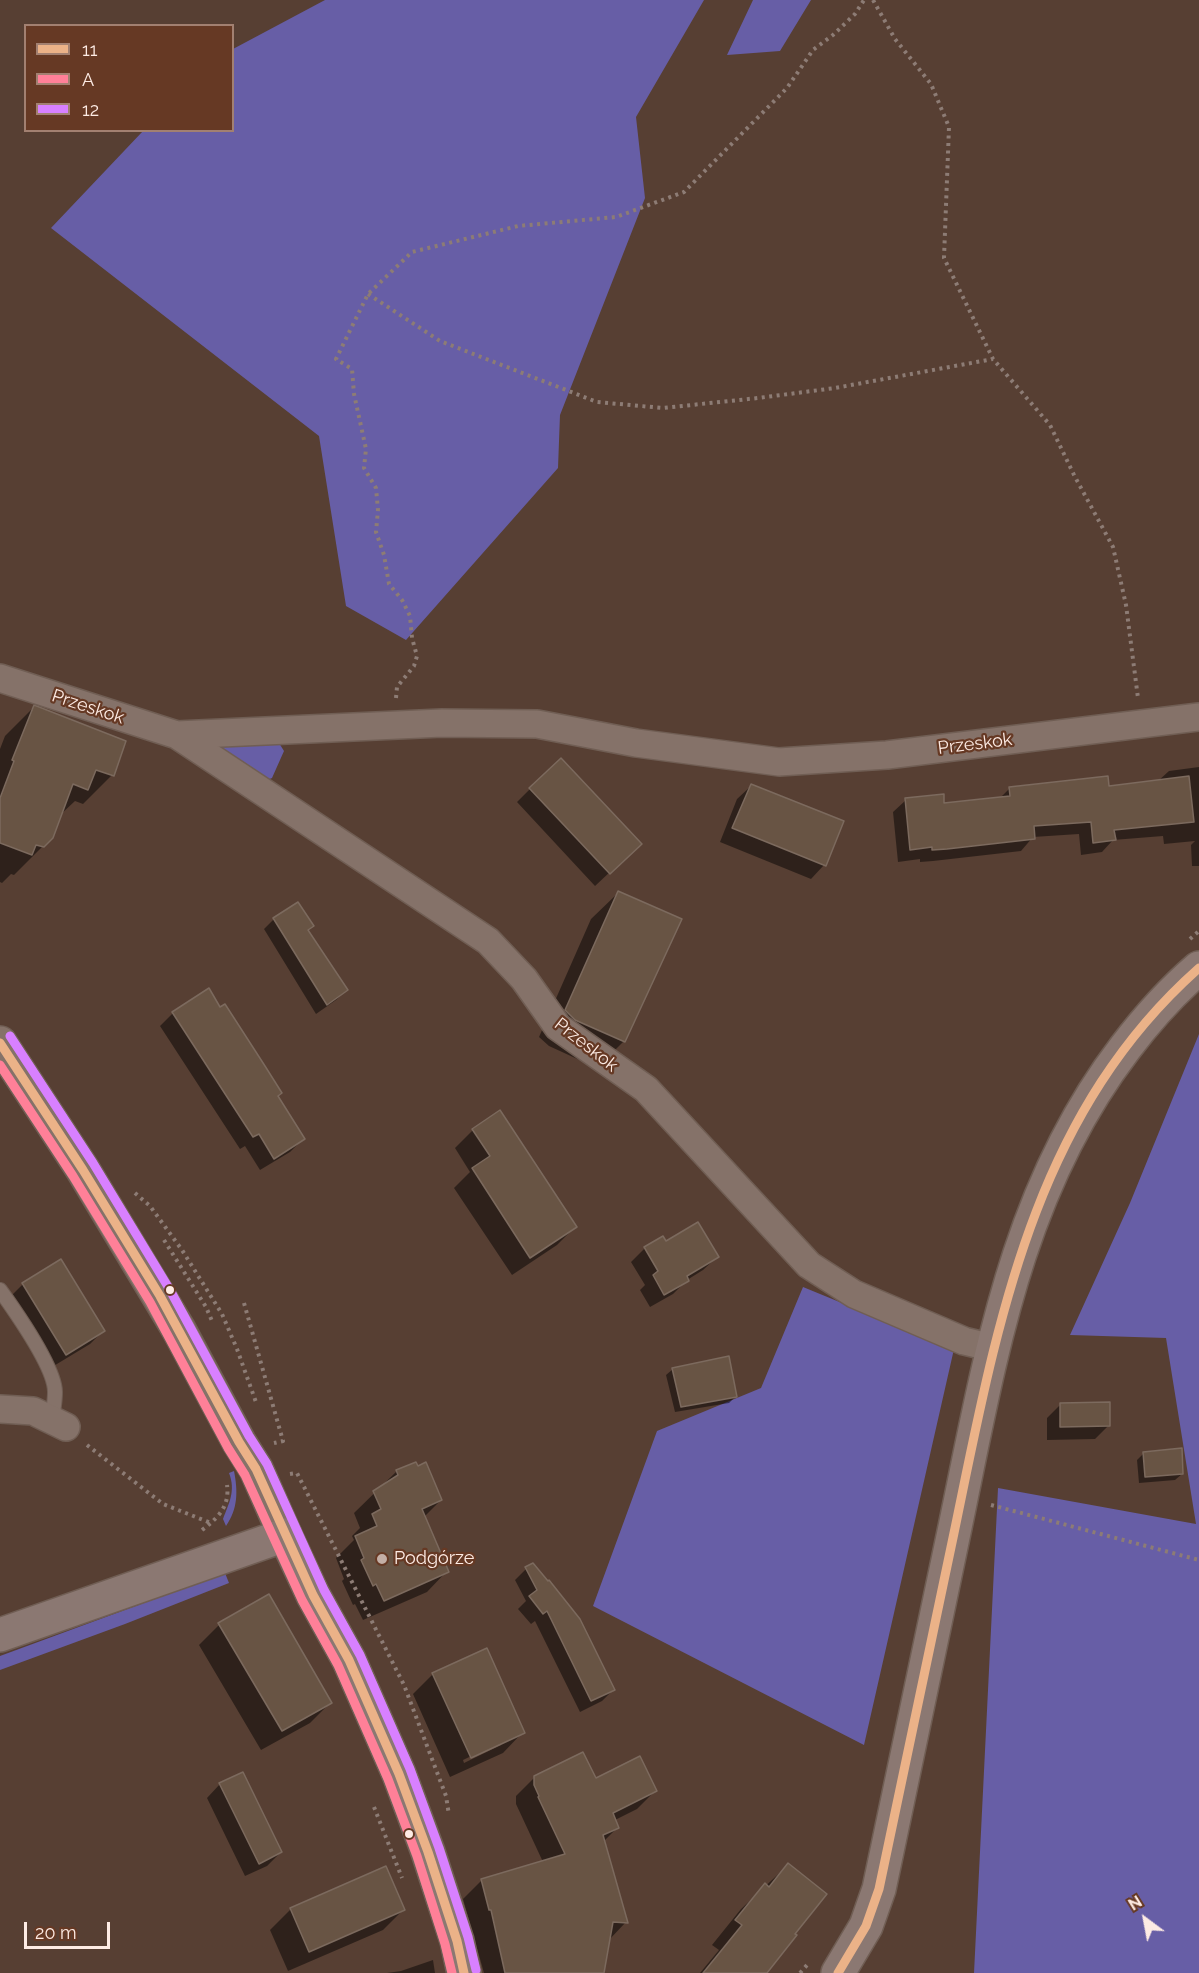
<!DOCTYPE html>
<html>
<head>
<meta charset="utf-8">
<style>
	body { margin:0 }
	#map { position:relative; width:1199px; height:1973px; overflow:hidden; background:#573f33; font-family:Raleway,sans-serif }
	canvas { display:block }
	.legend { position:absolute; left:24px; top:24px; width:210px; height:108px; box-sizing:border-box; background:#663924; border:2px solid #a28071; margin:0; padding:8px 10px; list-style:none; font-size:18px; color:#fdebe4 }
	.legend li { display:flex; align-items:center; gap:12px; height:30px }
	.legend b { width:30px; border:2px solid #a28071 }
	.north { position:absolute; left:1115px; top:1889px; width:60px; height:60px; -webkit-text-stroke:4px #663924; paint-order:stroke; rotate:328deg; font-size:16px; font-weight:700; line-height:24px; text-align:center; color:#fdebe4 }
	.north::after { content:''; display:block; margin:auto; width:21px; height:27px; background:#fdebe4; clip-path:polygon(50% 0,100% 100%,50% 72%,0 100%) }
	.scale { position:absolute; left:24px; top:1922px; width:86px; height:27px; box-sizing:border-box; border:3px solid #fdebe4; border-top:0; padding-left:8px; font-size:18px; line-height:21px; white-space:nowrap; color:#fdebe4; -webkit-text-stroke:4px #663924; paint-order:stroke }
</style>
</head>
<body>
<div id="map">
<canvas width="1199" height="1973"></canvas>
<ul class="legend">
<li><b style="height:8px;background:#ebb288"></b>11</li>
<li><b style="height:8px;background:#ff8098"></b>A</li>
<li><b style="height:8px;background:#d880ff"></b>12</li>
</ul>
<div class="north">N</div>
<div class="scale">20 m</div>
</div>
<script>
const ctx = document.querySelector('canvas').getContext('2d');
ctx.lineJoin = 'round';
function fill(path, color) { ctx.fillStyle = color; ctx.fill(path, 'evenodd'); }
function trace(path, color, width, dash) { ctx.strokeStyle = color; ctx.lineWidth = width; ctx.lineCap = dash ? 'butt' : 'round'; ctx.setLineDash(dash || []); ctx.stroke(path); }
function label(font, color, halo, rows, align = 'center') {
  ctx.font = font + ' Raleway,sans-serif'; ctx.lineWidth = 4.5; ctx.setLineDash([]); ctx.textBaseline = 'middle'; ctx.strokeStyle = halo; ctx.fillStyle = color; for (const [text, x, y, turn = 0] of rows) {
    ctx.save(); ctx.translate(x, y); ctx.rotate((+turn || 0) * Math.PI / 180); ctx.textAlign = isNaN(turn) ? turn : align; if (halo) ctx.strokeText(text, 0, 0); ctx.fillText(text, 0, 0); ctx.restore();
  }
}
const green = new Path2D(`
	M 325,0 L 704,0 L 636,117 L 645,198 L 560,415 L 558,468 L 406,640 L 346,606 L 319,436 L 51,228 L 143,131 L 232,130 L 233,49 Z
	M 753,0 L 811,0 L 780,51 L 727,55 Z
	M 279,743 L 284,751 L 272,778 L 265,781 L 217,751 L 217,744 Z
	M 1199,1034 L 1199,1973 L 974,1973 L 998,1488 L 1196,1524 L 1166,1338 L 1070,1335 L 1130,1203 Z
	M 803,1287 L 954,1349 L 864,1745 L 593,1606 L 657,1431 L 761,1388 Z
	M 234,1471 C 238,1491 238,1509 226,1526 L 223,1519 C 229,1503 236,1491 229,1473 Z
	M 225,1573 L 229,1583 L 125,1624 L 0,1670 L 0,1656 Z`);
const shadow = new Path2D(`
	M 34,707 L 112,775 L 83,804 L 75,801 L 59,816 L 43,846 L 14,875 L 11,874 L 2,883 L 0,882 L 0,749 L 5,736 Z
	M 1199,767 L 1199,866 L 1192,866 L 1191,845 L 1195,841 L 1164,844 L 1163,836 L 1113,840 L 1102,852 L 1081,855 L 1079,834 L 1033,837 L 1021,851 L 933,861 L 920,862 L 920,859 L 898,862 L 893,812 L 906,800 L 943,804 L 999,799 L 1010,788 L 1108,787 L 1158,781 L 1169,771 Z
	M 751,786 L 842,822 L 824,865 L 811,879 L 720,842 L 737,799 Z
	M 530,789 L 626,857 L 595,886 L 517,802 Z
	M 618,893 L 624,1041 L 597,1068 L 549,1046 L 539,1037 L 591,919 Z
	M 274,919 L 307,931 L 346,990 L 336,1000 L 316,1014 L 264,929 Z
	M 173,1013 L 277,1097 L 303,1139 L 290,1152 L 260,1170 L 245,1146 L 240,1149 L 160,1026 Z
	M 500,1112 L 575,1227 L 557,1245 L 512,1275 L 454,1188 L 470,1172 L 455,1148 L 473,1130 Z
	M 665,1243 L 717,1257 L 703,1270 L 687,1280 L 673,1294 L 650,1307 L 640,1290 L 645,1285 L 631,1262 L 645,1248 Z
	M 23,1284 L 103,1331 L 90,1344 L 52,1367 L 10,1297 Z
	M 673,1369 L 735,1397 L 729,1403 L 675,1412 L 666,1375 Z
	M 1061,1404 L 1108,1426 L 1095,1439 L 1047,1440 L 1047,1418 Z
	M 1144,1453 L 1182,1474 L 1175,1480 L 1139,1483 L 1137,1460 Z
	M 397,1471 L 441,1500 L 424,1517 L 447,1571 L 427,1592 L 363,1620 L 355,1604 L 353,1605 L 342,1581 L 344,1579 L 336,1558 L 354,1540 L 352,1536 L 360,1528 L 354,1513 Z
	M 526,1569 L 613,1690 L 602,1701 L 580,1712 L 535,1621 L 531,1624 L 518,1609 L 526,1601 L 515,1580 Z
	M 219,1625 L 331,1702 L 310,1723 L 261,1750 L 199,1645 Z
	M 433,1674 L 523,1732 L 503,1753 L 450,1777 L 413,1694 ZM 501,1742 L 501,1745 L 464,1763 L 463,1760 Z
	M 535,1777 L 596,1780 L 655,1791 L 637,1809 L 615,1820 L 618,1827 L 604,1841 L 626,1922 L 608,1941 L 602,1973 L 484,1973 L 463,1899 L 481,1881 L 543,1862 L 516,1804 L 516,1796 Z
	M 220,1784 L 281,1852 L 267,1866 L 245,1876 L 207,1798 Z
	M 788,1865 L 761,1973 L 700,1973 L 719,1950 L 712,1945 L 741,1909 Z
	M 291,1909 L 404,1909 L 383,1930 L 288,1971 L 270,1930 Z
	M 433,1960 L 435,1973 L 387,1973 L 401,1971 Z`);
const building = new Path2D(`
	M 34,705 L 126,741 L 114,776 L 96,770 L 88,790 L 73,784 L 53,838 L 44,847 L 36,845 L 32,855 L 0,843 L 0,798 L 14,761 L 12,760 Z
	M 561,758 L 642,844 L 610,874 L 529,788 Z
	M 1108,776 L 1109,786 L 1189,776 L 1194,822 L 1114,830 L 1116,840 L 1093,843 L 1091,822 L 1034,826 L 1035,839 L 947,849 L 932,850 L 932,847 L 910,850 L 905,798 L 944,794 L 944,803 L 981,799 L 1010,796 L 1009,787 Z
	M 751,784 L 844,821 L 826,866 L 732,828 Z
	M 618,891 L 682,919 L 625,1042 L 575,1020 L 565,1010 Z
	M 298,902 L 314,926 L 308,930 L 348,990 L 327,1005 L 273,918 Z
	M 209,988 L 220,1007 L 225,1004 L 265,1066 L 282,1093 L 278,1096 L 305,1139 L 274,1159 L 259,1134 L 253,1137 L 172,1012 Z
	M 500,1110 L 577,1227 L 530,1258 L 472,1168 L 490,1156 L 472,1129 Z
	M 698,1222 L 719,1257 L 687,1276 L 689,1281 L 664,1295 L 653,1275 L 658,1271 L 644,1247 L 663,1236 L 666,1241 Z
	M 61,1259 L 105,1331 L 66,1355 L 22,1283 Z
	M 729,1356 L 737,1397 L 681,1407 L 672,1368 Z
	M 1110,1402 L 1110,1426 L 1060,1427 L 1060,1403 Z
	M 1182,1448 L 1183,1474 L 1145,1477 L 1143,1452 Z
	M 416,1462 L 418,1466 L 426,1462 L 442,1500 L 422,1509 L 449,1572 L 384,1601 L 376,1584 L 373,1586 L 361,1560 L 364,1558 L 355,1536 L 377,1526 L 372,1514 L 381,1509 L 373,1491 L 398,1475 L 396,1470 Z
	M 533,1563 L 548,1581 L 549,1580 L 580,1619 L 615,1690 L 591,1701 L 547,1611 L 543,1614 L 529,1596 L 537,1590 L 525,1567 Z
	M 269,1594 L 332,1703 L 282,1731 L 218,1623 Z
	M 487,1648 L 525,1733 L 471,1758 L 432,1673 Z
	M 583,1752 L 596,1778 L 640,1756 L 657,1791 L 613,1813 L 619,1828 L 603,1835 L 628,1923 L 613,1922 L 604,1973 L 505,1973 L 491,1910 L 489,1910 L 481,1879 L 565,1854 L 538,1797 L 539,1796 L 534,1785 L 534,1776 Z
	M 243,1772 L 282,1852 L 259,1864 L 219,1783 Z
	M 788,1863 L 827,1894 L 795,1934 L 797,1935 L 767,1973 L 703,1973 L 742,1925 L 735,1920 L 765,1883 L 769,1887 Z
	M 386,1866 L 405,1910 L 309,1952 L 290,1908 Z`);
const path = new Path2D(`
	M 873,0 L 895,39 L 931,84 L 949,127 L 944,258 L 993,359 L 1050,425 L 1074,475 L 1113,547 L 1126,605 L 1138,698
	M 368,294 L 440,341 L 597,402 L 663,408 L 758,398 L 835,388 L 993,359
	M 396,698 L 397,687 L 414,666 L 417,656 L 412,638 L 410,616 L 402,600 L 389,584 L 384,555 L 376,532 L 378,510 L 376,488 L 364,468 L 366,449 L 354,394 L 352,369 L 336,359 L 368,294 L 412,252 L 518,226 L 616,217 L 684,192 L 787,88 L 813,50 L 833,35 L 855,14 L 864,0
	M 1190,939 L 1199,931
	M 135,1193 L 150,1206 L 182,1250 L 222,1314 L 237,1349 L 257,1405
	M 164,1240 L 206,1307 L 212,1321
	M 244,1303 L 283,1441 L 274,1443
	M 87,1445 L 163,1504 L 211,1523
	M 290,1474 L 297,1473 L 404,1685 L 446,1796 L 449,1815
	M 991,1505 L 1199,1560
	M 202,1530 C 218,1518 230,1506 227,1485
	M 374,1807 L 402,1878
	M 800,1973 L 807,1965`);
const service = new Path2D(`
	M 0,1290 C 15,1311 55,1368 55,1392 C 55,1402 53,1411 52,1421`);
const minor = new Path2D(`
	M 0,678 L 177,735 L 488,941 L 524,979 L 558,1027 L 646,1089 L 809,1265 L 854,1294 L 964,1341 L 993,1348
	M 177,735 L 442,723 L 537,724 L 636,743 L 779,762 L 887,755 L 1199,717
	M 0,1409 L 33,1411 L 66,1427`);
const tertiary = new Path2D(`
	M 0,1043 L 83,1170 L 179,1330 L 239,1442 L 256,1469 L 285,1535`);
const secondary = new Path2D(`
	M 0,1635 L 285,1535 L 313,1595 L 349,1660 L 399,1774 L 428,1852 L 457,1941 L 464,1973
	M 838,1973 L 866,1926 L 879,1889 C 904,1770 929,1651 954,1532 C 990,1360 1015,1192 1125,1048 C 1147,1019 1171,992 1199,968`);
const bus1 = new Path2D(`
	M 0,1043 L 83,1170 L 160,1296 L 239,1442 L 256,1469 L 313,1595 L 349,1660 L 399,1774 L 428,1852 L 457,1941 L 464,1973
	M 838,1973 L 866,1926 L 879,1889 C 904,1770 929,1652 954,1533 C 997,1326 1032,1116 1199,968`);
const bus2 = new Path2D(`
	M 0,1065 L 73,1176 L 150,1302 L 228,1448 L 245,1475 L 302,1600 L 338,1665 L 388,1779 L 417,1856 L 445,1944 L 452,1973`);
const bus3 = new Path2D(`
	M 10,1036 L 93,1163 L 170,1290 L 249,1436 L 267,1464 L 324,1590 L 360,1655 L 410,1769 L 439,1848 L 468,1937 L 476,1970`);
const markers = [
	[170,1290,5,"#fdebe4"],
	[382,1559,6,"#c3afa6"],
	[409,1834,5,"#fdebe4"]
];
const streetNames = [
	["Przeskok",88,707,18],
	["Przeskok",975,744,-7],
	["Przeskok",586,1045,38]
];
const poiNames = [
	["Podgórze",394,1559]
];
fill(green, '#675ea6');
fill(shadow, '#0007');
fill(building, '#685444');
trace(building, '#7c6a5e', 1.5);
trace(service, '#705e54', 16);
trace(minor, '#705e54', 30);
trace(tertiary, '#705e54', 36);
trace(secondary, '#705e54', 36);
trace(path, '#8d7c75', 4, [3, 4.5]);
trace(service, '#857269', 14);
trace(minor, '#857269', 27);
trace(tertiary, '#857269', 33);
trace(secondary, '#8b7872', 33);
trace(bus1, '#ebb288', 9);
trace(bus2, '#ff8098', 9);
trace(bus3, '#d880ff', 9);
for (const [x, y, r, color] of markers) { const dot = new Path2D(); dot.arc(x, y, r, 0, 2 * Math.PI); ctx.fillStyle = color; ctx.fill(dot); trace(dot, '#663924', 2); }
label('18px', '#fdebe4', '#663924', streetNames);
label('18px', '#fdebe4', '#663924', poiNames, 'left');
</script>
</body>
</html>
